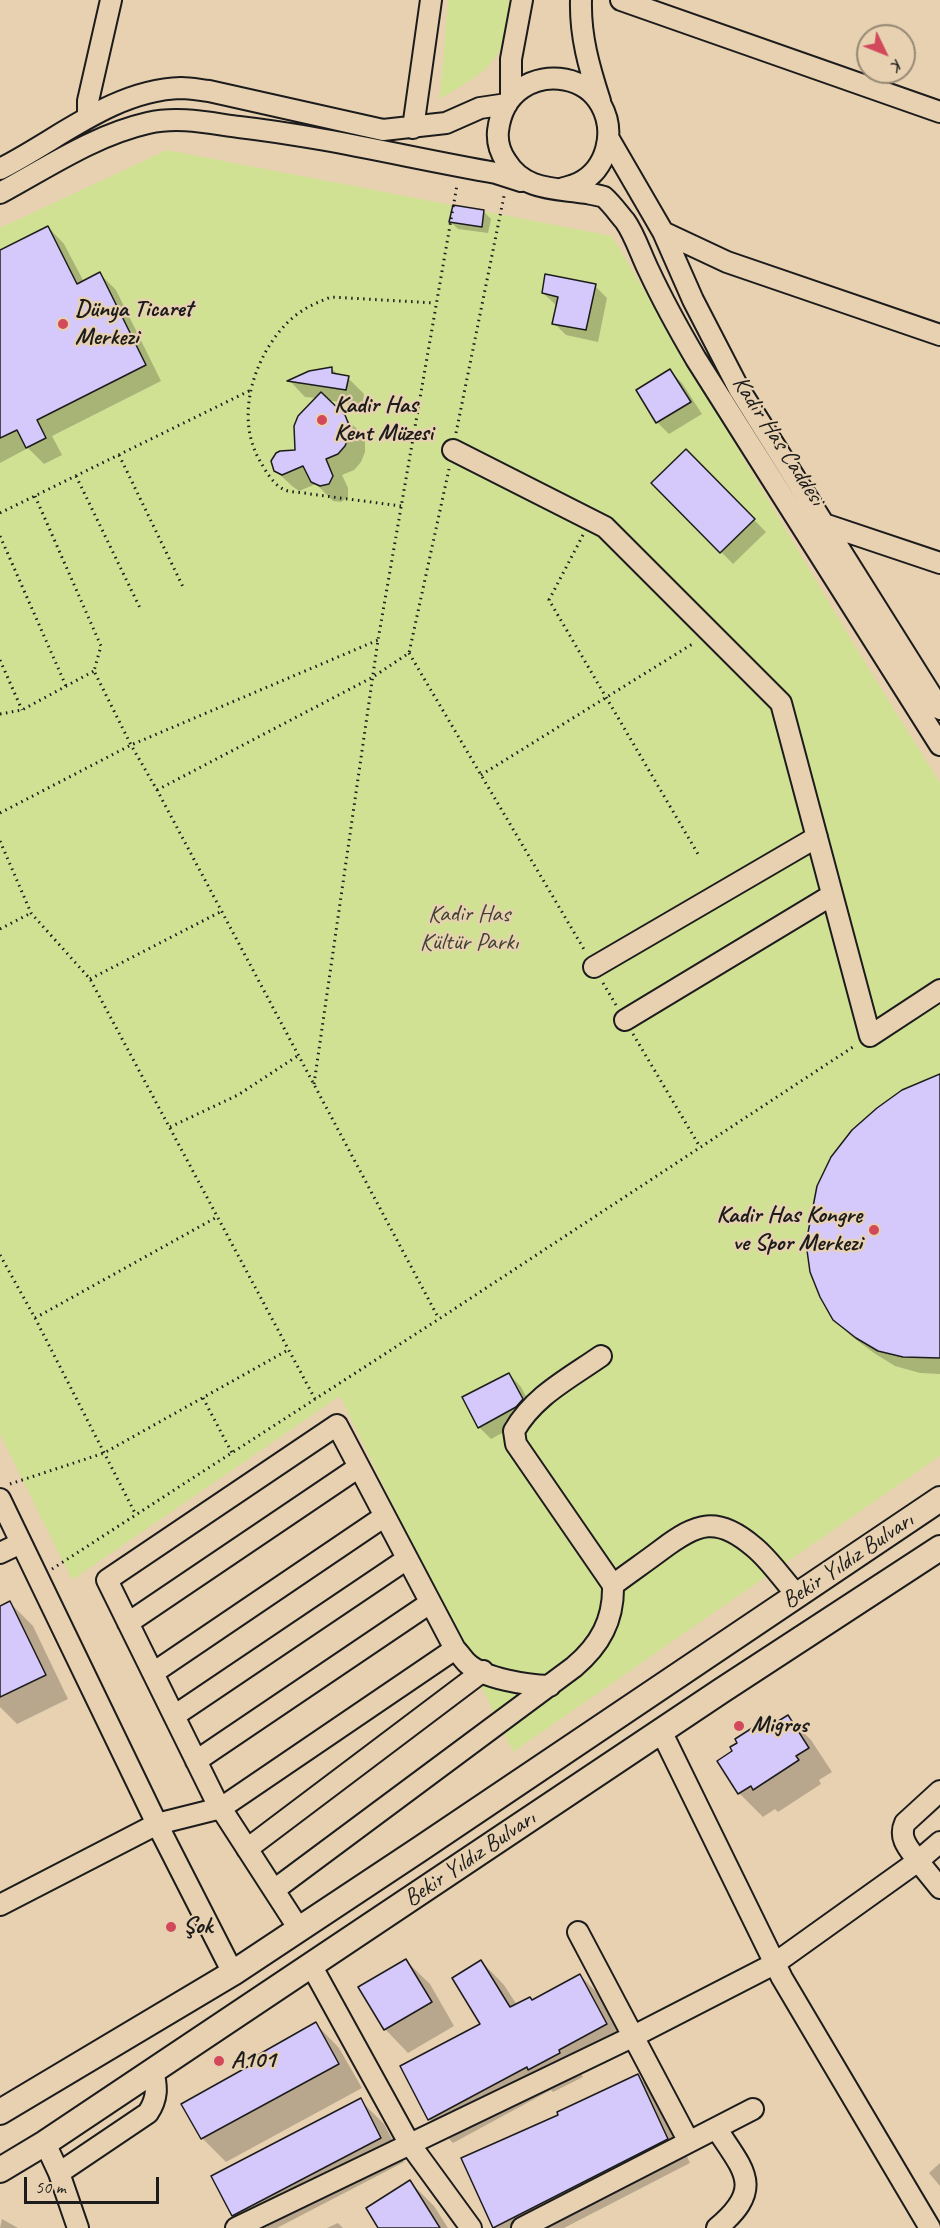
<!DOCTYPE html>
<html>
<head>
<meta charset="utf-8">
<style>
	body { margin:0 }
	#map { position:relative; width:940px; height:2228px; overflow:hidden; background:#e8d1b1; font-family:Caveat,sans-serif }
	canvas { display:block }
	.north { position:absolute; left:856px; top:24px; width:60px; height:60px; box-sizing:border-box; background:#e8d1b1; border:2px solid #968975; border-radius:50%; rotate:133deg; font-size:16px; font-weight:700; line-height:24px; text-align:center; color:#1c1c1c }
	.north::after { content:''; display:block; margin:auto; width:21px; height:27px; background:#d1495b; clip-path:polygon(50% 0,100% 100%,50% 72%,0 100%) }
	.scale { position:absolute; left:24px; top:2177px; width:135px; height:27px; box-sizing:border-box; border:3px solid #1c1c1c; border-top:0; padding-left:8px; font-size:18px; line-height:21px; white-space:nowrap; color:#1c1c1c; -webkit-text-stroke:4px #e8d1b1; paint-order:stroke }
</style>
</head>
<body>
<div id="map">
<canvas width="940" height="2228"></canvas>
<div class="north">K</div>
<div class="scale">50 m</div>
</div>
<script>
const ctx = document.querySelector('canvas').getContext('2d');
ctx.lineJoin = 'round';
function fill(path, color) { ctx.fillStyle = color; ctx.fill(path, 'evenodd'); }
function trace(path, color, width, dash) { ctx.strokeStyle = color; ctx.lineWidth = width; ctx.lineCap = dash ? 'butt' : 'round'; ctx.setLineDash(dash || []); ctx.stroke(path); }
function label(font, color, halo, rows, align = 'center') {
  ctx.font = font + ' Caveat,sans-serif'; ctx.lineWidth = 4.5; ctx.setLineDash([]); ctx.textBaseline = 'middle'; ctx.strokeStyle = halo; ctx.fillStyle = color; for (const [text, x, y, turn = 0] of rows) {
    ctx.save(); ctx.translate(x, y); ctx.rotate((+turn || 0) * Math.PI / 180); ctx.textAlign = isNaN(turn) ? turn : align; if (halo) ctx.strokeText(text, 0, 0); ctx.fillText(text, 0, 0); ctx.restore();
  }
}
const green = new Path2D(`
	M 448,0 L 510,0 C 508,12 509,27 505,38 C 495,70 466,83 440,99 Z
	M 167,150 L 612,236 L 859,653 L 940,783 L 940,1456 L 513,1752 L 340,1396 L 72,1580 L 0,1434 L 0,228 Z`);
const shadow = new Path2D(`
	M 484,212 L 491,219 L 488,233 L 458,229 L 451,222 Z
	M 48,227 L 64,244 L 84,282 L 100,274 L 116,290 L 161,381 L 52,436 L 62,455 L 44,464 L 28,448 L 0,463 L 0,251 Z
	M 595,286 L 607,298 L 598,342 L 566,335 L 554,323 L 557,306 L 543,293 Z
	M 332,369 L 340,376 L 348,378 L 364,394 L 362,406 L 327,400 L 361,433 L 365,442 L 365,452 L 361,462 L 354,470 L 342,475 L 348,488 L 348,497 L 341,502 L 333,501 L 316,484 L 299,491 L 292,486 L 275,470 L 297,452 L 317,398 L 305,397 L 290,381 Z
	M 670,371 L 682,383 L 702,414 L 669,434 L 657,422 Z
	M 686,451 L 766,532 L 733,564 L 654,483 Z
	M 940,1076 L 940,1374 L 920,1373 L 895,1366 L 874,1353 L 851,1336 L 834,1319 Z
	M 509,1374 L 521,1387 L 534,1412 L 528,1419 L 491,1439 L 479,1427 Z
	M 10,1603 L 33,1626 L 68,1699 L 17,1724 L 0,1707 L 0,1608 Z
	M 788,1717 L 811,1740 L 832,1772 L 819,1780 L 821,1784 L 778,1812 L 775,1809 L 763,1817 L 739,1793 L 763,1728 L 772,1726 Z
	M 406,1961 L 430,1984 L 454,2026 L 408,2053 L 385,2029 Z
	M 481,1961 L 504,1985 L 517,2005 L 532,2001 L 580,1975 L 603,1999 L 629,2048 L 581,2074 L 583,2077 L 553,2092 L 551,2090 L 453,2143 L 430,2119 L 482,2024 Z
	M 316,2024 L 339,2048 L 362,2088 L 226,2162 L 202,2138 L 260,2061 Z
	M 638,2076 L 661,2100 L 690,2163 L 564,2228 L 495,2228 L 463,2159 L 560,2116 Z
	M 360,2100 L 384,2124 L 404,2162 L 277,2228 L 247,2228 L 233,2215 Z
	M 940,2163 L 940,2186 L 929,2173 Z
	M 410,2182 L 434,2206 L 448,2228 L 380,2228 Z
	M 2,2219 L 18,2228 L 0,2228 Z
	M 338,2223 L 343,2228 L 327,2228 Z`);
const building = new Path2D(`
	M 453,205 L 484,210 L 482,227 L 449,222 Z
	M 48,226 L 77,284 L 100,272 L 146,365 L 37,420 L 46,438 L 26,448 L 17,430 L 0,438 L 0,250 Z
	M 545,274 L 596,284 L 586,330 L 552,324 L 558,297 L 542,293 Z
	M 332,367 L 332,373 L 349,376 L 346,390 L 287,381 L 309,371 Z
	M 670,369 L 691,402 L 656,423 L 636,390 Z
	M 321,392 L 345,415 L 349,425 L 349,436 L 345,446 L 338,454 L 326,459 L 333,476 L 329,484 L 320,486 L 311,482 L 303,466 L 282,475 L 274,471 L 271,461 L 276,453 L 280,451 L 295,450 L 294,426 L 298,416 Z
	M 686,449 L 755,519 L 720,553 L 651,483 Z
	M 940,1074 L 940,1358 L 903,1357 L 878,1351 L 856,1338 L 833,1320 L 820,1297 L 810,1272 L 806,1243 L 817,1186 L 831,1157 L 852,1130 L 877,1108 L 902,1090 Z
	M 509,1373 L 523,1399 L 516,1407 L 478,1428 L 462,1397 Z
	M 10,1601 L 46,1675 L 0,1697 L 0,1606 Z
	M 788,1715 L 809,1748 L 796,1756 L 799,1760 L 753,1790 L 751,1786 L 738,1794 L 717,1761 L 732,1751 L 730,1747 L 737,1743 L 735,1739 L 760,1723 L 762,1726 L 770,1721 L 772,1725 Z
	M 406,1959 L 432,2002 L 384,2030 L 358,1987 Z
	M 481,1960 L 510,2007 L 530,1997 L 532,2000 L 580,1974 L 607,2024 L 559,2050 L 560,2053 L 528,2070 L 527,2067 L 428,2120 L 400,2066 L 480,2024 L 452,1978 Z
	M 316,2022 L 339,2064 L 201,2139 L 181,2104 L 258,2061 L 256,2056 Z
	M 638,2074 L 668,2139 L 493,2228 L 461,2158 L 558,2115 L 557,2112 Z
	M 361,2098 L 381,2138 L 232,2216 L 211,2176 Z
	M 410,2180 L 440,2228 L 378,2228 L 366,2208 Z`);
const path = new Path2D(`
	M 456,433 L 504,196
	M 119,455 L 184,589
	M 76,476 L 140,608
	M 35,496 L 101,646 L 94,671 L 131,745 L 157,790 L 439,1319
	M 401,506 C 371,502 340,498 310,494 C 302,492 290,493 283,489 C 273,484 265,470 260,461 C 234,417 254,356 288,322 C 300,310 315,303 331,297 L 435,303
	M 0,513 L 251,390
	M 583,535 L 549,600 L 698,854
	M 0,536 L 66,686
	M 409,653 L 585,951
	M 0,660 L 22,710
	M 0,714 L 22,710 L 94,671
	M 481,775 L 694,643
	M 157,790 L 373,677 L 409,653 L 449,469
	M 0,813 L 131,745 L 378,640
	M 0,841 L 31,913 L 90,979 L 315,1399
	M 0,929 L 31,913
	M 90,979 L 222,911
	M 603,983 L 616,1005
	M 633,1034 L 700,1147
	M 314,1084 L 378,640 L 457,185
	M 170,1127 L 238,1095 L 299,1055
	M 0,1255 L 35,1318 L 136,1515
	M 35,1318 L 217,1217
	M 203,1398 L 232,1453
	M 10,1484 L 104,1453 L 288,1350
	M 52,1569 L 439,1319 L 856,1045`);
const minor = new Path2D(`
	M 581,0 C 580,36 589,67 600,101
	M 621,0 L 940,112
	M 511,98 L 511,59 L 522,0
	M 88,118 L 88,101 L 111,0
	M 413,128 L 431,0
	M 609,139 L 663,232 L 693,300 L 739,389 L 940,709
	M 0,169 C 58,140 113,90 181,88 C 190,88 200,90 209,91 L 383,130 L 446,123 L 480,108 L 507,104
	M 561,189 C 567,187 573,186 579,183 C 607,169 616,132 601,105 C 586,77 547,71 522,88 C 507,98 500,114 498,131 C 497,141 500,152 506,161 C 524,191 555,188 586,193 C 591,194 599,195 604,197 C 611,203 619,214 625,221 C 635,235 641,255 649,271 C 663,301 679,330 696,359 L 940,745
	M 0,193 C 48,167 95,135 148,123 C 178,116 209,123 239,127 C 326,137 410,158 496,173 L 521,181
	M 663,232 L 727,262 L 940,335
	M 453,450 L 605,527 L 781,703 L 870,1036 L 940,990
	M 824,524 L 940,563
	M 594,967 L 817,837
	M 625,1020 L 832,895
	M 0,1499 L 157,1824 L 233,1973
	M 0,1553 L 21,1543
	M 613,1585 C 629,1573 645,1562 661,1550 C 697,1523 717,1515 754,1547 C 770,1560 783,1580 797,1595
	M 128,1623 L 359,1467
	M 153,1673 L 385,1516
	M 174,1716 L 407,1559
	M 661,1731 L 782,1978 L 930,2228
	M 196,1761 L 430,1603
	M 940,1842 L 918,1861 L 940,1888
	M 247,1849 L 483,1671
	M 274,1890 L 574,1667 C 600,1645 614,1620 613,1585 L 516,1444 L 514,1431 C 534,1396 568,1379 601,1356
	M 0,1905 L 157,1824 L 221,1808 L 455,1649
	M 299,1929 L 215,1799 L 107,1580 L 337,1425 L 455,1649 C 459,1653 464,1660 467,1663 C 484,1679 527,1685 550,1686
	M 578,1932 L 689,2142
	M 311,1965 L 409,2143 L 471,2228
	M 716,2128 C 744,2171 765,2188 717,2228
	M 45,2143 L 59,2173 L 78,2228
	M 59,2173 L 148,2113 C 158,2098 157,2087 153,2070
	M 236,2228 L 632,2037 L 774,1964 L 918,1861 C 909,1849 898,1838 905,1823 L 940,1791
	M 522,2228 L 753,2109`);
const major = new Path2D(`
	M 0,2112 L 233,1973 L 420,1849 L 940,1499
	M 0,2170 L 45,2143 L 721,1691 L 940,1548`);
const markers = [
	[63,324,6,"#d1495b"],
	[322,420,6,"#d1495b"],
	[874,1230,6,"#d1495b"],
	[739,1726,6,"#d1495b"],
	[171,1927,6,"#d1495b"],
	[219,2061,6,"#d1495b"]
];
const poiNames = [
	["Dünya Ticaret",75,310],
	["Merkezi",75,338],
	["Kadir Has",334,406],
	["Kent Müzesi",334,434],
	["Kadir Has Kongre",862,1216,"right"],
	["ve Spor Merkezi",862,1244,"right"],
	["Migros",751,1726],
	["Şok",183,1927],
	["A101",231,2061]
];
const streetNames = [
	["Kadir Has Caddesi",778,441,57],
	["Bekir Yıldız Bulvarı",848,1561,-34],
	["Bekir Yıldız Bulvarı",470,1859,-34]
];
const parkNames = [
	["Kadir Has",469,915],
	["Kültür Parkı",469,943]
];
fill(green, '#d1e194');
fill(shadow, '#0003');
fill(building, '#d5c8fa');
trace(building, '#1c1c1c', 1.5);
trace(minor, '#1c1c1c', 24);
trace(major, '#1c1c1c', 28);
trace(path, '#1c1c1c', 3, [1.5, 4.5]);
trace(minor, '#e8d1b1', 20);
trace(major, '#e8d1b1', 24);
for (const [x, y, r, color] of markers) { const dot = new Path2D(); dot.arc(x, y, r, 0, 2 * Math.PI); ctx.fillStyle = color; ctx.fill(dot); trace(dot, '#e8d1b1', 2); }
label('bold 24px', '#1c1c1c', '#e8d1b1', poiNames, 'left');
label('24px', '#1c1c1c', '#e8d1b1', streetNames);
label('24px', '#404334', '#e8d1b1', parkNames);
</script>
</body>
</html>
